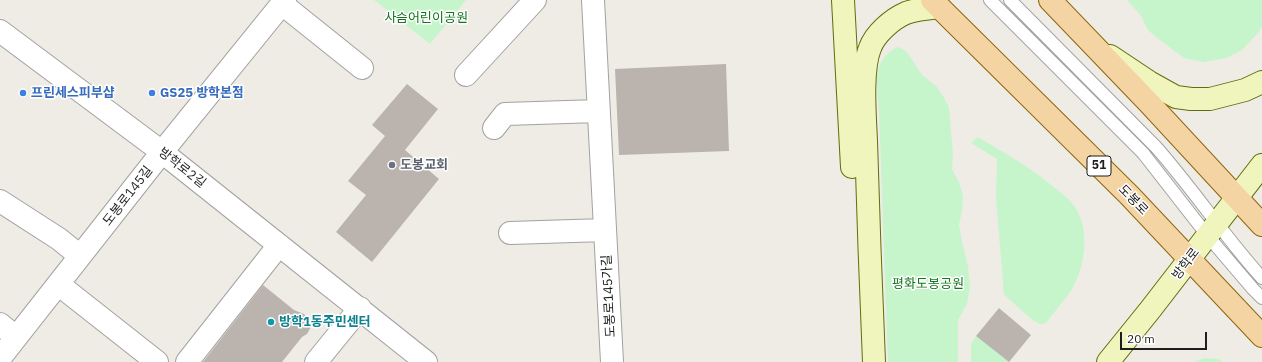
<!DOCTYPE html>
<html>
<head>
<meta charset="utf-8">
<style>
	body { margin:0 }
	#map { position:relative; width:1262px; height:362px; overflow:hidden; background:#efece5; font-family:"IBM Plex Sans",sans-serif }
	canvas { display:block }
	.scale { position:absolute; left:1120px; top:332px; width:87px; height:18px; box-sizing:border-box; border:2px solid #1e1e1e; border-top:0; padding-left:5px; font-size:12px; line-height:14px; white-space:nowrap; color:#1e1e1e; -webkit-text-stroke:3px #fff; paint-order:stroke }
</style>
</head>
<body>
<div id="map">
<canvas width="1262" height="362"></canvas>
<div class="scale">20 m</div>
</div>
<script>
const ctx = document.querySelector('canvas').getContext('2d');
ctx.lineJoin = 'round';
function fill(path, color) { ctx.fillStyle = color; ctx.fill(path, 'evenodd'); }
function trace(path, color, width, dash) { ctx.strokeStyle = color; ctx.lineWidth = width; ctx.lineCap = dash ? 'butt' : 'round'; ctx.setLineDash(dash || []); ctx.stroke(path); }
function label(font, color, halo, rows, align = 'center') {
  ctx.font = font + ' "IBM Plex Sans","Noto Sans KR",sans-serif'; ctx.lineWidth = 3; ctx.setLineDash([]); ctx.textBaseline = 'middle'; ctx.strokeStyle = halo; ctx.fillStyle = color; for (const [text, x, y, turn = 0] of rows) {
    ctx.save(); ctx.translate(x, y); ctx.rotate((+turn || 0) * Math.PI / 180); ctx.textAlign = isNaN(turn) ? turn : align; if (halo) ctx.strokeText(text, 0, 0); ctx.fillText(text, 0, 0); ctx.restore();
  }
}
const park = new Path2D(`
	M 374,0 L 466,0 L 430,44 Z
	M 1127,0 L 1262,0 L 1262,26 L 1258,33 L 1242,50 L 1227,58 L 1204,62 L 1184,58 L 1156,37 L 1148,30 L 1141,16 Z
	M 897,47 L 903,49 L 909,55 L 922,75 L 936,86 L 943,96 L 949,107 L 953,154 L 952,169 L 959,182 L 963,196 L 962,210 L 959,225 L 962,242 L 968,266 L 970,288 L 967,304 L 958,320 L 958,362 L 888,362 L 879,110 C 877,85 871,61 897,47 Z
	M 978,137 C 1005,153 1032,168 1056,189 C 1061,193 1068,198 1072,203 C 1091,226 1086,265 1072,289 C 1064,301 1054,312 1046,323 L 1040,324 L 1034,321 L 1004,295 L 996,198 L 997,159 L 971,143 Z
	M 976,336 L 1009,362 L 971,362 L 971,344 Z
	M 1205,358 L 1218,359 L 1223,362 L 1194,362 Z`);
const building = new Path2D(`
	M 726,64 L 729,151 L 619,155 L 615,69 Z
	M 407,84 L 438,109 L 405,150 L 439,179 L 372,262 L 336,232 L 366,195 L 348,181 L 385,136 L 372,125 Z
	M 263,285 L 294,310 L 304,314 L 308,318 L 312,325 L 307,334 L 302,337 L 282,362 L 203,362 Z
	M 999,308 L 1031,335 L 1009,362 L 976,336 Z`);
const lane = new Path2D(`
	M 990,0 L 1143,153 L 1207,235 L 1253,289 L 1262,298
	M 1010,0 L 1156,147 C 1193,189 1224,236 1262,278`);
const street = new Path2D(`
	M 593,0 L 612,362
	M 282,4 L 362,68
	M 0,31 L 162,152 L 426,362
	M 466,75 L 535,0
	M 494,128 L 505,114 L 598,111
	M 0,201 L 59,239 L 80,256
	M 510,233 L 605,230
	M 58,284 L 157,362
	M 0,324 L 16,337
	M 0,358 L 162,152 L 285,0
	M 187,362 L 279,245
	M 316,362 L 360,308`);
const secondary = new Path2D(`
	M 843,0 L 852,167
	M 1110,56 L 1149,82 L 1176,97 L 1191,99 L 1210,99 L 1245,90 L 1262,82
	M 874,362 C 871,288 868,215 866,141 C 865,117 861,70 870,48 C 875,34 892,19 906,13 C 916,9 928,9 939,7
	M 1108,362 L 1150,310 L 1262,165`);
const primary = new Path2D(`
	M 932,0 L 1129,195 L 1262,336
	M 1050,0 L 1149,103 L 1262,225`);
const markers = [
	[23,93,4,"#3f7fe0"],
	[152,93,4,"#3f7fe0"],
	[392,165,4,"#6b7280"],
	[271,322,4,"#0f9aa8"]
];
const shields = [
	[1099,166,24]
];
const shieldNames = [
	["51",1099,166]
];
const parkNames = [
	["사슴어린이공원",426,18],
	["평화도봉공원",928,284]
];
const shopNames = [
	["프린세스피부샵",31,93],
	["GS25 방학본점",160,93]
];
const worshipNames = [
	["도봉교회",400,165]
];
const streetNames = [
	["방학로2길",182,168,38],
	["도봉로145길",128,196,-52],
	["도봉로",1133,200,46],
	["방학로",1186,264,-53],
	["도봉로145가길",609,296,-93]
];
const cultureNames = [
	["방학1동주민센터",279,322]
];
fill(park, '#c6f5cb');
fill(building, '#bbb4ae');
trace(lane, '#a2a2a2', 14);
trace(street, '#a2a2a2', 24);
trace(secondary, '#606e0d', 24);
trace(primary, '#8d660c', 24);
trace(lane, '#fff', 12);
trace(street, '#fff', 22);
trace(secondary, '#f0f5bd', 22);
trace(primary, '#f5d4a4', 22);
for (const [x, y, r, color] of markers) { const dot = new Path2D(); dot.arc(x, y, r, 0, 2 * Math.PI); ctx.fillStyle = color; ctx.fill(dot); trace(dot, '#fff', 1.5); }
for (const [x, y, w] of shields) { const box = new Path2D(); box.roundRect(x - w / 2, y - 10, w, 20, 3); ctx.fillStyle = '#fff'; ctx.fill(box); trace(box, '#1e1e1e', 1); }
label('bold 12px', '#1e1e1e', null, shieldNames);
label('13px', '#14751f', '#fff', parkNames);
label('bold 13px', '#366cbe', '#fff', shopNames, 'left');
label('bold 13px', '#5b616d', '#fff', worshipNames, 'left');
label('13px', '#1e1e1e', '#fff', streetNames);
label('bold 13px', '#0d838f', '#fff', cultureNames, 'left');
</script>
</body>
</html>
